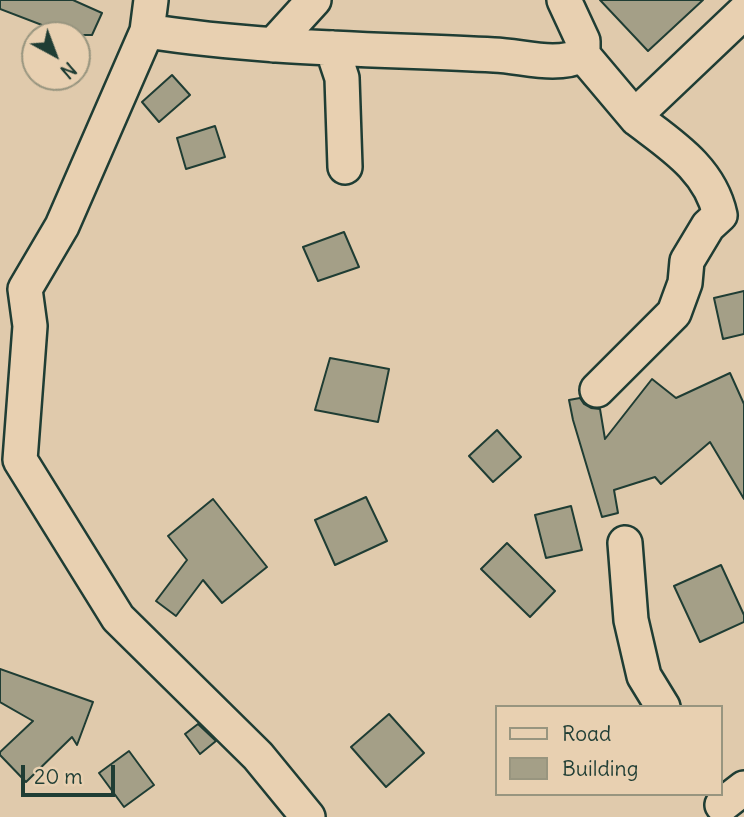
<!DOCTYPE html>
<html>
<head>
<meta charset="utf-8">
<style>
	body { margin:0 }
	#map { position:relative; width:744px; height:817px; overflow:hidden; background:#e0caac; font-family:Delius,sans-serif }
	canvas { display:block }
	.legend { position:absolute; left:495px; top:705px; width:228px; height:91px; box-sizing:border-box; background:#e8d0b1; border:2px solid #98957f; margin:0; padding:9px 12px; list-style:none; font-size:21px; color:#1f3d34 }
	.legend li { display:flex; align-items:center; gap:14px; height:35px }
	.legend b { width:35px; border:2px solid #98957f }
	.north { position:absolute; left:21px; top:21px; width:70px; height:70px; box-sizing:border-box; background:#e8d0b1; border:2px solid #98957f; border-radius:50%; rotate:139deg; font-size:19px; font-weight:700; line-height:28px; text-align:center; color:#1f3d34 }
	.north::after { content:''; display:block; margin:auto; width:24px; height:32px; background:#1f3d34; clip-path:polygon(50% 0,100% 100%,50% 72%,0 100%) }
	.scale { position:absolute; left:21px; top:765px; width:94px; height:32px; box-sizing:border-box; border:4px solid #1f3d34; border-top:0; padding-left:9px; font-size:21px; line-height:24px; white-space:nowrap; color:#1f3d34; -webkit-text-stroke:5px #e8d0b1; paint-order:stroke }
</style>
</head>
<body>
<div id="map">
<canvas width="744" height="817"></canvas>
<ul class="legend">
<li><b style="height:9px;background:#e8d0b1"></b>Road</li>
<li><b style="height:19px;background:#a49f87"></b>Building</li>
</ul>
<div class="north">N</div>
<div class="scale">20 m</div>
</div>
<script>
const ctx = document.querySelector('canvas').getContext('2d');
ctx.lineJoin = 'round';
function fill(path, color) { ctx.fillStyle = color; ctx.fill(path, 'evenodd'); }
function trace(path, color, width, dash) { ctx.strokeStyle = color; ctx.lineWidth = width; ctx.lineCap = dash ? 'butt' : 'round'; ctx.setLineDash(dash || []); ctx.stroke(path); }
const building = new Path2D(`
	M 0,0 L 73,0 L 102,13 L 92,35 L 68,35 L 0,9 Z
	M 600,0 L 703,0 L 648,51 Z
	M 172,75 L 190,95 L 159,122 L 142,102 Z
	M 215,126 L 225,157 L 186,169 L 177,138 Z
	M 344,232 L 359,267 L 318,281 L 303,247 Z
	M 744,291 L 744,334 L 723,339 L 714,298 Z
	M 330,358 L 389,369 L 378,422 L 315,410 Z
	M 730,373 L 744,404 L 744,499 L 710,442 L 661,484 L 655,477 L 614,490 L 618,513 L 602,517 L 573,420 L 569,400 L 580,398 L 584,404 L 591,408 L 600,409 L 605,439 L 652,379 L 676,398 Z
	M 497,430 L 521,457 L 493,482 L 469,456 Z
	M 366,497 L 387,541 L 335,565 L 315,520 Z
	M 213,499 L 267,567 L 222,603 L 203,580 L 176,616 L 156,601 L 187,560 L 168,536 Z
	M 571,506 L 582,550 L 546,558 L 535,515 Z
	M 507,543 L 555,591 L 530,617 L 481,569 Z
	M 721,565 L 744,615 L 744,622 L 700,642 L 674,586 Z
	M 0,669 L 93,702 L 77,745 L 72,737 L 26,782 L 0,755 L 0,752 L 33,721 L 0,702 Z
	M 389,714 L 424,753 L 386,787 L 351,747 Z
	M 198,724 L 216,741 L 200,754 L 185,734 Z
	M 129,751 L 154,785 L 124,807 L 99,773 Z`);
const minor = new Path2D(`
	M 151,0 L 147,31 L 62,226 L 25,289 L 30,326 L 20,460 L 118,618 L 258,756 L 308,817
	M 564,0 L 583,41 L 583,55 L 637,119
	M 147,31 C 262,49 378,49 494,55 C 523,56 555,68 583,55
	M 273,45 L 314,0
	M 332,48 L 342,78 L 345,167
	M 597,390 L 674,313 L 685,283 L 687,261 L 708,226 L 720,215 C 710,169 671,145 637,119 L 643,108 L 744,12
	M 625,543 L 631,620 L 644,676 L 663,707
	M 722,805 L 744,788`);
fill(building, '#a49f87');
trace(building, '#1f3d34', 2);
trace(minor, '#1f3d34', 38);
trace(minor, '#e8d0b1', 33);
</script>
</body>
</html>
